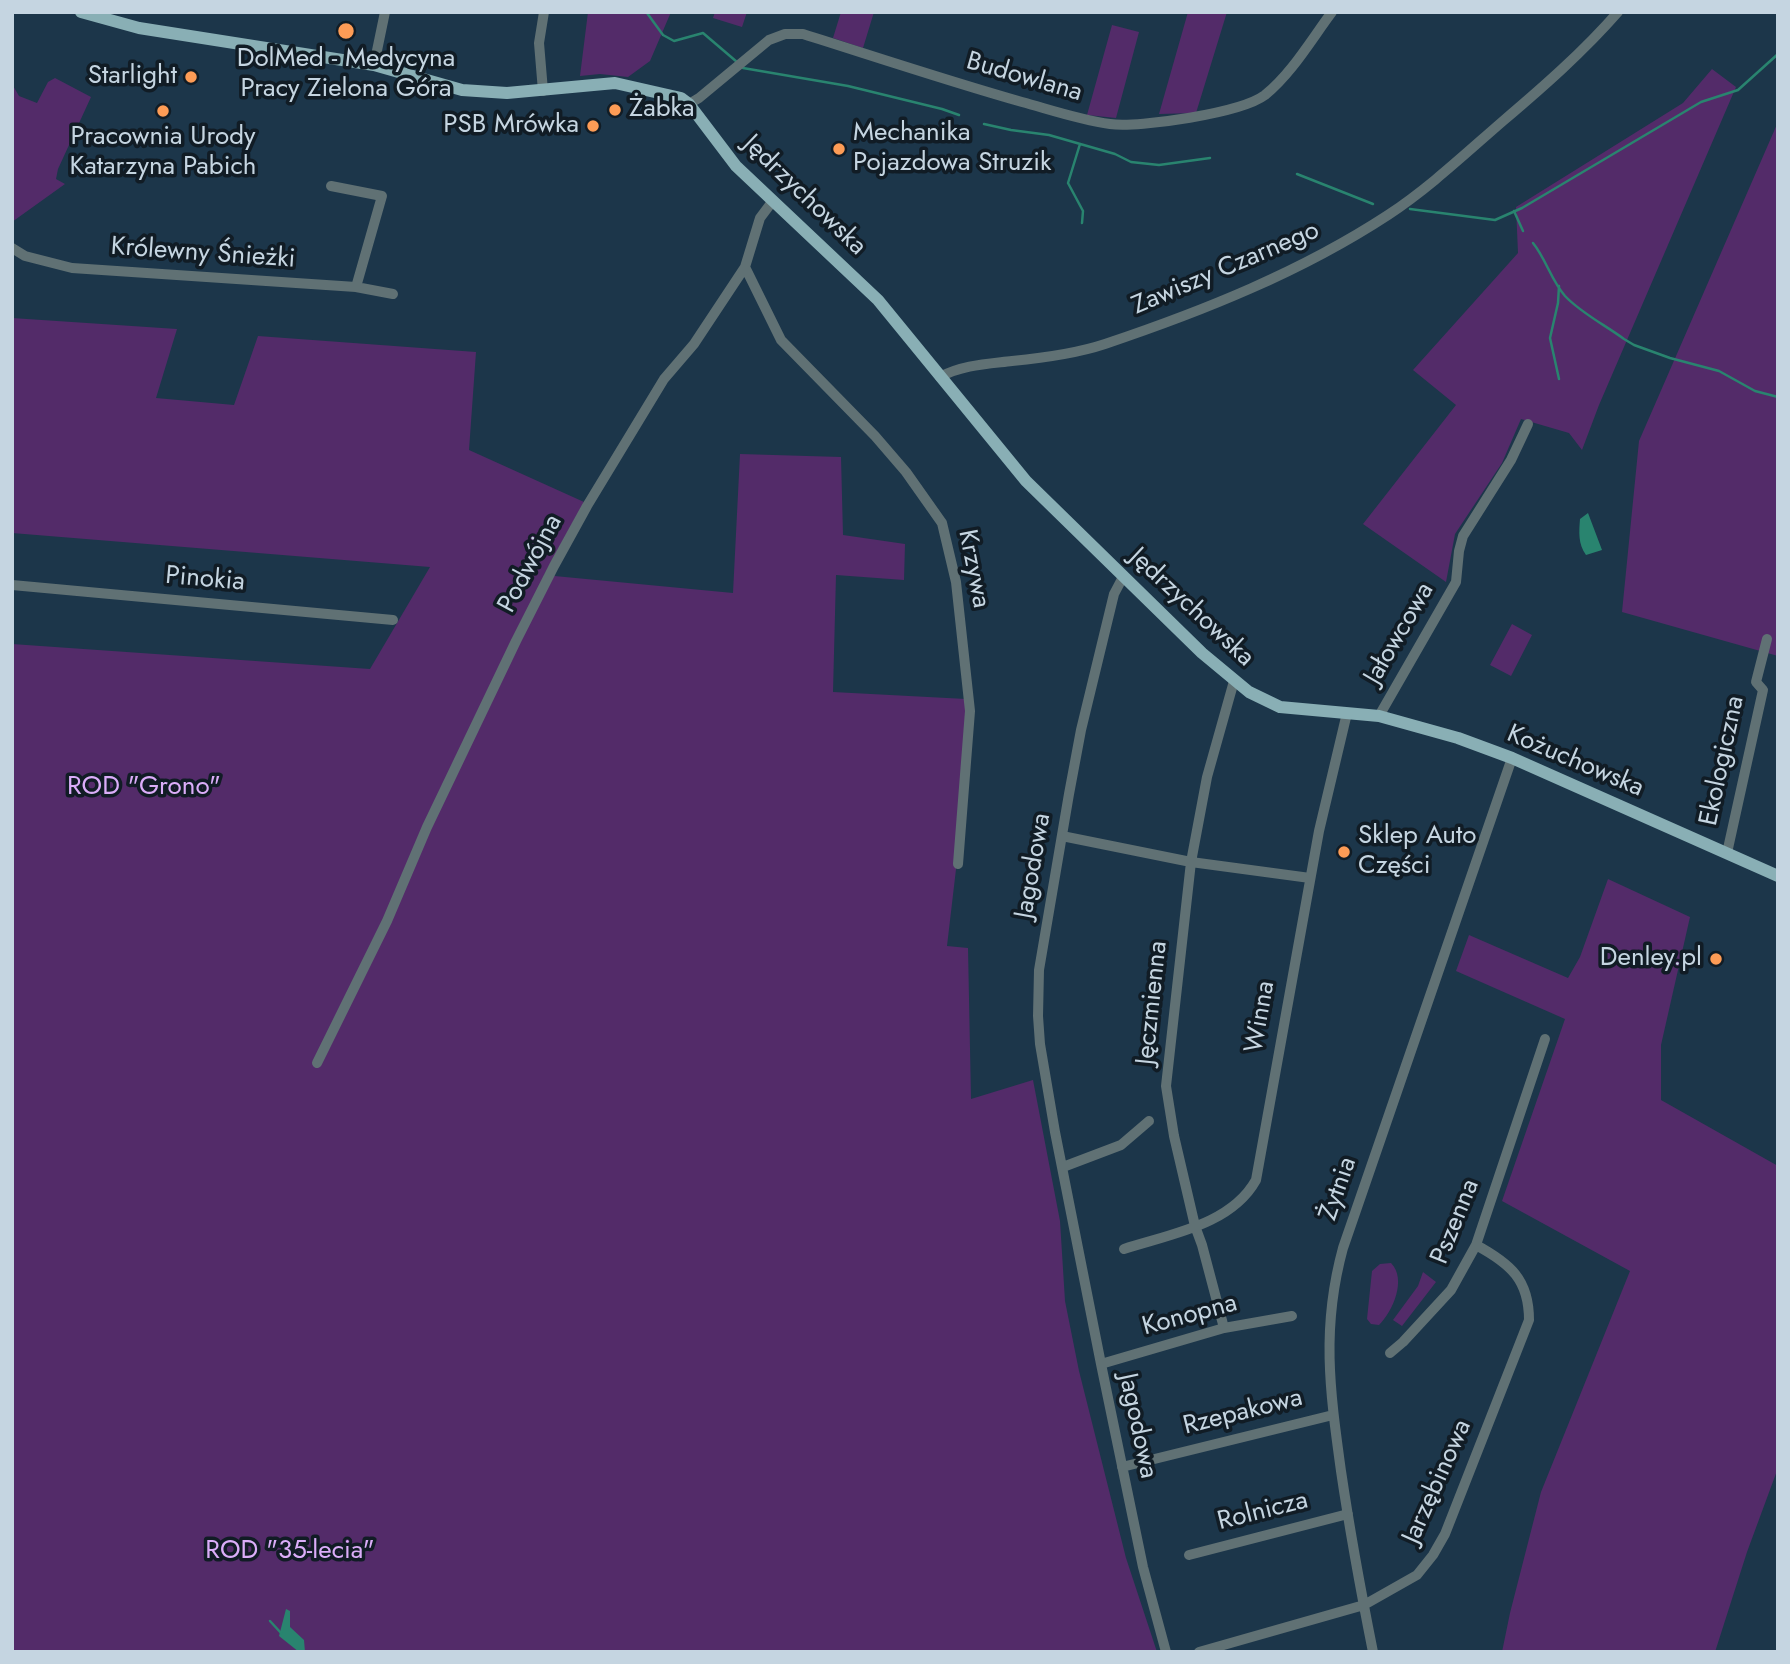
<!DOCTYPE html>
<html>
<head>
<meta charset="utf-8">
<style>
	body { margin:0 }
	#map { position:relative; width:1790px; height:1664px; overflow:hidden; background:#1c364a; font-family:Jost,sans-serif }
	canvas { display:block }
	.frame { position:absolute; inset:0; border:14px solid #c5d5e1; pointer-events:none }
</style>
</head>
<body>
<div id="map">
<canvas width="1790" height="1664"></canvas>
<div class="frame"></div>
</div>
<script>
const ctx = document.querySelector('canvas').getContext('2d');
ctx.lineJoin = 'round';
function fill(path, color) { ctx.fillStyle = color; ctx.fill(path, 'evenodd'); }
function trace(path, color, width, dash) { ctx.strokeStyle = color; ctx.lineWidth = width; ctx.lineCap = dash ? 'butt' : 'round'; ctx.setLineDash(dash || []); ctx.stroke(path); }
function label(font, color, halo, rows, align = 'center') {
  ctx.font = font + ' Jost,sans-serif'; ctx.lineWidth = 7; ctx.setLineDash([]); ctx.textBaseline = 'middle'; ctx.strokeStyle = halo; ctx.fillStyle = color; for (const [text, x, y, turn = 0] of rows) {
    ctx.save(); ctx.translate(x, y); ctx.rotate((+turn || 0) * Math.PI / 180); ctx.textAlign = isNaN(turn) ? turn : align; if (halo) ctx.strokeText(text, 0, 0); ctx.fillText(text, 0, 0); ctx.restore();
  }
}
const green = new Path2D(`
	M 588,12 L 671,12 L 650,61 L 628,77 L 600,74 L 580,76 Z
	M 715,12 L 747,12 L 742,27 L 713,18 Z
	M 841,12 L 874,12 L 863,48 L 833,38 Z
	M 1188,12 L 1227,12 L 1196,113 L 1159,114 Z
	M 1112,25 L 1139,32 L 1116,118 L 1087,115 Z
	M 1712,69 L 1736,87 L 1599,405 L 1582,450 L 1569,433 L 1521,419 L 1502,463 L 1455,534 L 1446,582 L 1363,524 L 1456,405 L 1413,370 L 1518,253 L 1516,207 L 1683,103 Z
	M 55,78 L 91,97 L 58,169 L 56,179 L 65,184 L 12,222 L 12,84 L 19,96 L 37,103 L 48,82 Z
	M 1778,122 L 1778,656 L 1622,612 L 1639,441 Z
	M 12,318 L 177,329 L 156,398 L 234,405 L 258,336 L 476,352 L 469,450 L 584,502 L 544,575 L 733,593 L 740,454 L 841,457 L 843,535 L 905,544 L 904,580 L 836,575 L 833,692 L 966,699 L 964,801 L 947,946 L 968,948 L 971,1099 L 1033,1080 L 1060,1221 L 1065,1301 L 1079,1371 L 1126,1558 L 1157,1652 L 12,1652 L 12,644 L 370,669 L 430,567 L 12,533 Z
	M 1512,624 L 1532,635 L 1511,676 L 1490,665 Z
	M 1608,879 L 1690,917 L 1661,1045 L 1661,1100 L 1778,1166 L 1778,1468 L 1747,1552 L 1715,1652 L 1502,1652 L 1510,1613 L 1541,1492 L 1630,1271 L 1502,1201 L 1565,1019 L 1456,971 L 1469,935 L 1568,978 L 1580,957 Z
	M 1391,1263 C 1407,1279 1393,1311 1379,1325 L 1371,1324 L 1367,1319 L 1372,1271 L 1380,1264 Z
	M 1423,1272 L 1436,1282 L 1402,1326 L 1393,1320 L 1418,1286 Z`);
const water = new Path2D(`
	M 1588,513 L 1602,550 L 1586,555 C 1578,544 1579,532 1580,519 Z
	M 286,1609 L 290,1611 L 290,1627 L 304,1640 L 305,1652 L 299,1652 L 279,1636 Z`);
const stream = new Path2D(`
	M 647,13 L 663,35 L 674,41 L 703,33 L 737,62
	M 743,68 L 848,86 L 942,109 L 959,115
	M 984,124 L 1011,130 L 1049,135 L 1115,154 L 1131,162 L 1159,165 L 1210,158
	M 1080,144 L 1068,183 L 1083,211 L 1082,223
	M 1297,174 L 1373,204
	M 1410,209 L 1495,220 L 1522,208 L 1701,102 L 1738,90 L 1778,54
	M 1514,211 L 1523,231
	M 1533,243 C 1546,259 1551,280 1565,296 C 1581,313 1605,325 1624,339 L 1634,345 L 1670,358 L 1719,371 L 1755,391 L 1778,397
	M 1559,286 L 1558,303 L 1550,338 L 1559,379
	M 270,1621 L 281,1633`);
const minor = new Path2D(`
	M 374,65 L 385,12
	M 543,91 L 539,43 L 544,12
	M 689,104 L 699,98 L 769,40 L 785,34 L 803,34 C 876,57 948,81 1022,102 C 1051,110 1080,120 1110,124 C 1140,128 1241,113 1265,95 C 1292,73 1311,40 1332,12
	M 331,186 L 382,196 L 356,287
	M 12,248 L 25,256 L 72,268 L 356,287 L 393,294
	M 745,267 L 781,340 L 875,436 L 906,472 L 942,523 L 956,582 L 970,711 L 958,864
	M 940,377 C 962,365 987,364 1012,361 C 1043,358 1075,354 1105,344 C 1203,311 1301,272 1388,215 C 1429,188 1466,153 1503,121 C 1543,87 1583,52 1618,12
	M 1123,577 L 1114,594 L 1081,730 L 1069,794 L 1039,970 L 1038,1016 L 1040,1044 L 1055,1132 L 1101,1364 L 1143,1567 L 1166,1652
	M 12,585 L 393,620
	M 1379,716 L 1456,582 L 1459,551 L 1463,536 L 1511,460 L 1528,424
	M 1062,836 L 1191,862 L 1310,878
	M 1727,853 L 1763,690 L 1756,682 L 1767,639
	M 317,1063 L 387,921 L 427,827 L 516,641 L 554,566 L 587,506 L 664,379 L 694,344 L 745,267 L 760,218 L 772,202
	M 1063,1167 L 1121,1145 L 1149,1121
	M 1124,1249 C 1170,1234 1231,1225 1256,1180 L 1319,831 L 1347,713
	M 1224,1328 L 1202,1245 L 1195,1226 L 1174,1136 L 1166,1086 L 1191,862 L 1207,777 L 1234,681
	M 1390,1353 L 1403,1342 L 1451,1290 L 1476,1245 L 1545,1039
	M 1101,1364 L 1224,1328 L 1292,1316
	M 1122,1467 L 1333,1415
	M 1189,1555 L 1348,1514
	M 1199,1652 L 1364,1605 L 1417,1575 L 1433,1555 L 1445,1534 L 1529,1320 C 1529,1280 1511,1264 1476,1245
	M 1373,1652 C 1361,1592 1350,1532 1341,1471 C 1330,1391 1321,1328 1343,1248 L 1512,758`);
const major = new Path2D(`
	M 81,12 L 139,28 L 374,65 L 462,90 L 507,93 L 615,83 L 681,98 L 689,104 L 736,166 L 878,300 L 1026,481 L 1202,653 L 1249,692 L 1280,707 L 1379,716 L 1458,738 L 1512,758 L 1778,876`);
const markers = [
	[346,31,9,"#fd9c56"],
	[191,77,7,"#fd9c56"],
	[615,110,7,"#fd9c56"],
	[163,111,7,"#fd9c56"],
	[593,126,7,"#fd9c56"],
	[839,149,7,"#fd9c56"],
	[1344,852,7,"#fd9c56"],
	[1716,959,7,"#fd9c56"]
];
const poiNames = [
	["DolMed - Medycyna",346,60,"center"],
	["Pracy Zielona Góra",346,90,"center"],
	["Starlight",177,77],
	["Żabka",629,110,"left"],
	["PSB Mrówka",579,126],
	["Mechanika",853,134,"left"],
	["Pojazdowa Struzik",853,164,"left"],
	["Pracownia Urody",163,138,"center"],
	["Katarzyna Pabich",163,168,"center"],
	["Sklep Auto",1358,837,"left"],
	["Części",1358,867,"left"],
	["Denley.pl",1702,959]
];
const streetNames = [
	["Budowlana",1024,78,16],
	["Jędrzychowska",804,196,44],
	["Królewny Śnieżki",203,254,4],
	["Zawiszy Czarnego",1226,269,-23],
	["Podwójna",531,564,-62],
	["Krzywa",973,569,79],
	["Pinokia",205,580,5],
	["Jędrzychowska",1191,608,43],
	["Jałowcowa",1400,634,-60],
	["Ekologiczna",1723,761,-78],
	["Kożuchowska",1575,762,23],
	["Jagodowa",1034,866,-80],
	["Jęczmienna",1153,1003,-84],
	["Winna",1261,1017,-80],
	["Żytnia",1339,1189,-71],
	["Pszenna",1456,1222,-68],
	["Konopna",1190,1316,-15],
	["Rzepakowa",1243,1413,-14],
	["Jagodowa",1137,1426,78],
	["Jarzębinowa",1438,1482,-66],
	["Rolnicza",1263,1512,-14]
];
const parkNames = [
	["ROD \"Grono\"",144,788],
	["ROD \"35-lecia\"",290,1552]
];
fill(green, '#532b69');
fill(water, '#29846f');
trace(stream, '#29846f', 2.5);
trace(minor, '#607174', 10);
trace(major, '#89afb5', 12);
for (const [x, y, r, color] of markers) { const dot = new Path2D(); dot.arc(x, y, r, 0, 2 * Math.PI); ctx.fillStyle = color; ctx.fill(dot); trace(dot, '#111c25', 2.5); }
label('26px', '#c5d5e1', '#111c25', poiNames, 'right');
label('26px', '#c5d5e1', '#111c25', streetNames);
label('26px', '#dbadf9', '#111c25', parkNames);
</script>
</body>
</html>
